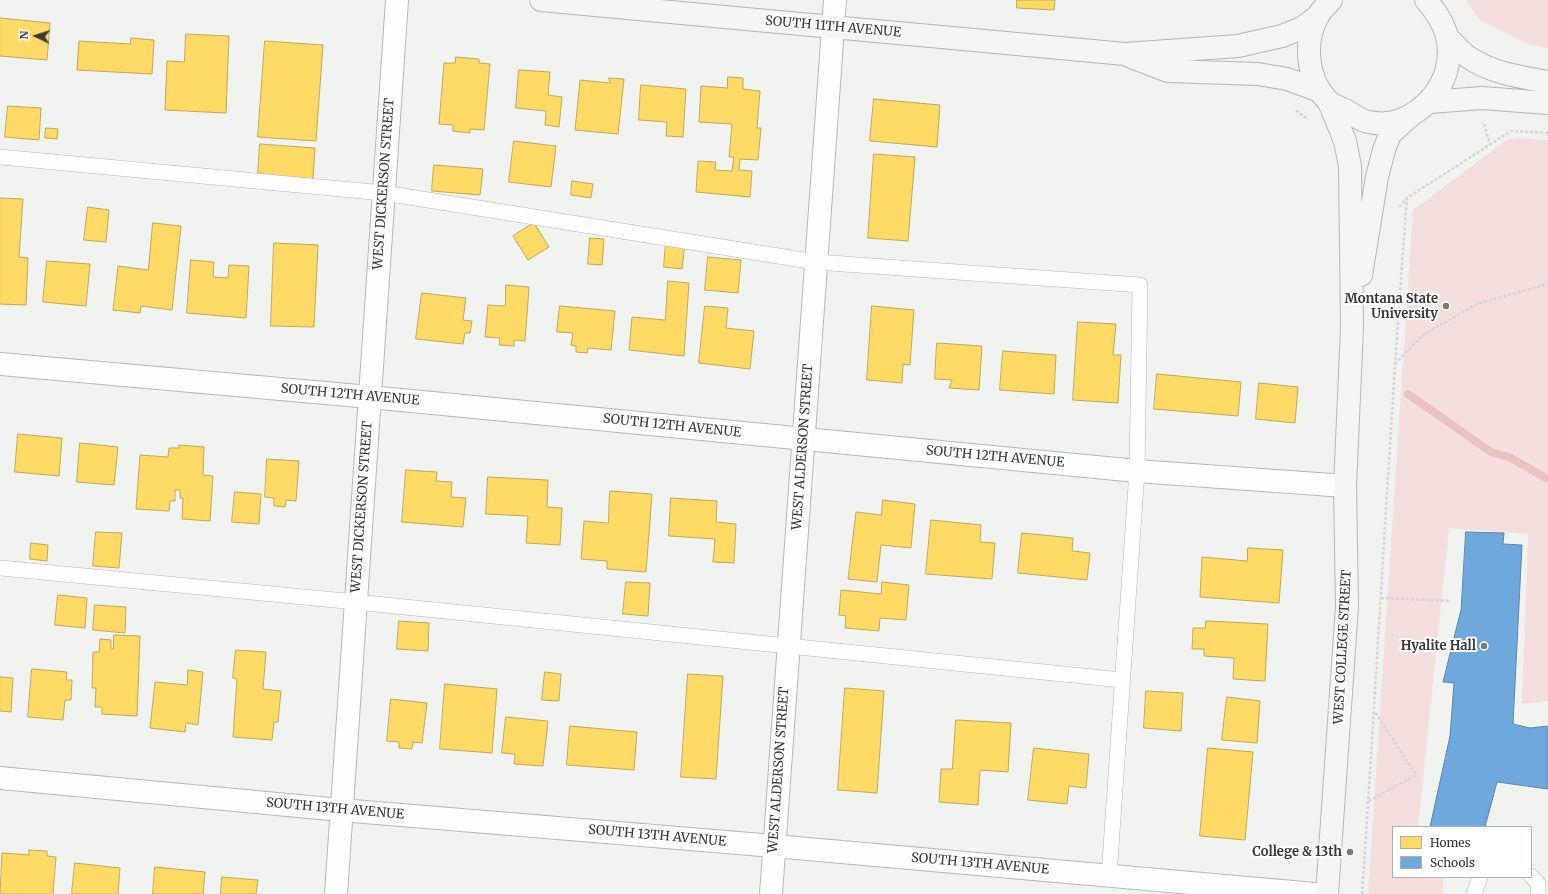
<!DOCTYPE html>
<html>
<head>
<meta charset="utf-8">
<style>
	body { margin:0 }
	#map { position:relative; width:1548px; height:894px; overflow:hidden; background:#f0f3ef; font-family:Merriweather,serif }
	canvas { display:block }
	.legend { position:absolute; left:1392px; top:826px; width:140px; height:52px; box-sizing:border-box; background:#fff; border:1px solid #afb0af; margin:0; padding:5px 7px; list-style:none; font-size:12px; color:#373a37 }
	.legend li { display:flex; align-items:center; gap:8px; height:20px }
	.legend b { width:20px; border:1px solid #afb0af }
	.north { position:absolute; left:16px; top:16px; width:40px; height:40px; -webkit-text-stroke:3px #fff; paint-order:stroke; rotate:274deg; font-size:11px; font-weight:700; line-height:16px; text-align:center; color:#373a37 }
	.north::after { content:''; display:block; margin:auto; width:14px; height:18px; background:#373a37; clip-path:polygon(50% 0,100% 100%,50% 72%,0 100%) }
</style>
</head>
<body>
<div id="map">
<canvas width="1548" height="894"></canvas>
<ul class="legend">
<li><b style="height:11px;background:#ffd966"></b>Homes</li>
<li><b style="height:11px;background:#6fa8dc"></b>Schools</li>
</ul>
<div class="north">N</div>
</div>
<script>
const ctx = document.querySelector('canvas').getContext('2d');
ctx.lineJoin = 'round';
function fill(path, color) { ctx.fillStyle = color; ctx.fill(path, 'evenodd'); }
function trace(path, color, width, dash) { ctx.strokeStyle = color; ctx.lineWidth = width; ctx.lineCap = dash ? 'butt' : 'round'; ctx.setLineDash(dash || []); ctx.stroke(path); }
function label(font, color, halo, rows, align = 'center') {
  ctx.font = font + ' Merriweather,serif'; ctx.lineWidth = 4; ctx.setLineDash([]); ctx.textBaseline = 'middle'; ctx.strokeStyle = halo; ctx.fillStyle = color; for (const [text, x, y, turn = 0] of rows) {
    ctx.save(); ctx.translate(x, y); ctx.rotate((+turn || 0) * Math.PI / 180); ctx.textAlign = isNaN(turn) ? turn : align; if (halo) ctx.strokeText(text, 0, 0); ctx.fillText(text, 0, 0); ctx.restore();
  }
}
const green = new Path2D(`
	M 1466,0 L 1548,0 L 1548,48 L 1530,45 L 1480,20 Z
	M 1519,138 L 1548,140 L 1548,701 L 1522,704 L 1528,534 L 1449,528 L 1418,827 L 1393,827 L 1393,877 L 1444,877 L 1443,894 L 1368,894 L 1413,210 L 1508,139 Z`);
const homes = new Path2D(`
	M 1017,0 L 1055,0 L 1054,10 L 1017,8 Z
	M 0,18 L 50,23 L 47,60 L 0,56 Z
	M 186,34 L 229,36 L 226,113 L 165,110 L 167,61 L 184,62 Z
	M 131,38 L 154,40 L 152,74 L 77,70 L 79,41 L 130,44 Z
	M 265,41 L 323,45 L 316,141 L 258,137 Z
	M 456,57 L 479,59 L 479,63 L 490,64 L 484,130 L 470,129 L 470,133 L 453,131 L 453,125 L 439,124 L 444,63 L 455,63 Z
	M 519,70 L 550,72 L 548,95 L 562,97 L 559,127 L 545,125 L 546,111 L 516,108 Z
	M 728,77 L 743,78 L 743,89 L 760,91 L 757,128 L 761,128 L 758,160 L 740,159 L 739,170 L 752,171 L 750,197 L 696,192 L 698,161 L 716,162 L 715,170 L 732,171 L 734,157 L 729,157 L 732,124 L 699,122 L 701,86 L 727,88 Z
	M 609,78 L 624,79 L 618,134 L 575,130 L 580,80 L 610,83 Z
	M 641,85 L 686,89 L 683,137 L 666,136 L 667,122 L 639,120 Z
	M 874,99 L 940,105 L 937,147 L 870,141 Z
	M 8,106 L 41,108 L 39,140 L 5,137 Z
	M 46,128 L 58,129 L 57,139 L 45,138 Z
	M 514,141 L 556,146 L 551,187 L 509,182 Z
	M 260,144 L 315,148 L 313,179 L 258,174 Z
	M 874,154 L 915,157 L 908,241 L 868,238 Z
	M 434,165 L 483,169 L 480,195 L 432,191 Z
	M 572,181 L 593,184 L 591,198 L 571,195 Z
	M 0,198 L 23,199 L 19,257 L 28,258 L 26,305 L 0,304 Z
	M 88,207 L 109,210 L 106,242 L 84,240 Z
	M 153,223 L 181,226 L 172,310 L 141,306 L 140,313 L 113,310 L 118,266 L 148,270 Z
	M 534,223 L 549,247 L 528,260 L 513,236 Z
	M 590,238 L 604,239 L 602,265 L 588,264 Z
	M 666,241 L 685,243 L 682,269 L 664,267 Z
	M 274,243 L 318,245 L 314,327 L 271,326 Z
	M 708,257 L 741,260 L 738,293 L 705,290 Z
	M 191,260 L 214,262 L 213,277 L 228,278 L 229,265 L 249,266 L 246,318 L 187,313 Z
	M 47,261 L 90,264 L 86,306 L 43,302 Z
	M 668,281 L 689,283 L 684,356 L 629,350 L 632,317 L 665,320 Z
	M 506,285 L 529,287 L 525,341 L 514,340 L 514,346 L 499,345 L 500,338 L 485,337 L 488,305 L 505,306 Z
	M 422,293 L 466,298 L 463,320 L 472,321 L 470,333 L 465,333 L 463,344 L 416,339 Z
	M 560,306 L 615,311 L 611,350 L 588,348 L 587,353 L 576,352 L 576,346 L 571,345 L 573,333 L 557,332 Z
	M 705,306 L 728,308 L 726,328 L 754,331 L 750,369 L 699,363 Z
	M 872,306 L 914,310 L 910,365 L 903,364 L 902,383 L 867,380 Z
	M 1078,322 L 1116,324 L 1113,355 L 1121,355 L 1118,403 L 1073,400 Z
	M 937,343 L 982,346 L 979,390 L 949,388 L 952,380 L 935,379 Z
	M 1003,351 L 1056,355 L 1054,394 L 1000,390 Z
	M 1157,374 L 1241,382 L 1238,416 L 1154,409 Z
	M 1259,383 L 1298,387 L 1295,423 L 1256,419 Z
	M 18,434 L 62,438 L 59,476 L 15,472 Z
	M 80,443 L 118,447 L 114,485 L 77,482 Z
	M 179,445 L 204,447 L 203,475 L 213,476 L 210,521 L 182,519 L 183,498 L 180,498 L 180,490 L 175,490 L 175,501 L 170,501 L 169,511 L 136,509 L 140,455 L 168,457 L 169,448 L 179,448 Z
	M 267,459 L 299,461 L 296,501 L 286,500 L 285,507 L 274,506 L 274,498 L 265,497 Z
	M 406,470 L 437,472 L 436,481 L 452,482 L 451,497 L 466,498 L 463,527 L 402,522 Z
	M 488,477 L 548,480 L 547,507 L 562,508 L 560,545 L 526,543 L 528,516 L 486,514 Z
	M 610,491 L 652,494 L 646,572 L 607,569 L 607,561 L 581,559 L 584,521 L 608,523 Z
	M 235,492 L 261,494 L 259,524 L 232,522 Z
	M 671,498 L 717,501 L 716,522 L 736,524 L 734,563 L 713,562 L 715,539 L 669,536 Z
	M 883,500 L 915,504 L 911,548 L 881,545 L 877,582 L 848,579 L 856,512 L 881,515 Z
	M 931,520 L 981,525 L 980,542 L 995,543 L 992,579 L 926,574 Z
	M 96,532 L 122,533 L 119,568 L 93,566 Z
	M 1022,533 L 1073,538 L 1072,551 L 1090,553 L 1087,580 L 1018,573 Z
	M 31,543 L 48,545 L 47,561 L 30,559 Z
	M 1248,548 L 1283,550 L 1279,603 L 1200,597 L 1202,557 L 1247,561 Z
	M 626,582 L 650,583 L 648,616 L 623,614 Z
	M 882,582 L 909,585 L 906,620 L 880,618 L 879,631 L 845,628 L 846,616 L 839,615 L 841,590 L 881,594 Z
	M 58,595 L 87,598 L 85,628 L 55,625 Z
	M 95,605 L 126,607 L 125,633 L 93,630 Z
	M 399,621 L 429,623 L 428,651 L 397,649 Z
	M 1206,621 L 1268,624 L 1265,681 L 1233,679 L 1234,658 L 1204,656 L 1204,649 L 1192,649 L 1193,628 L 1205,628 Z
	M 114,635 L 140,636 L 137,716 L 102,714 L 102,707 L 95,707 L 96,688 L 92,688 L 93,652 L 99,652 L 100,639 L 111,640 L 111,648 L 113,649 Z
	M 236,650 L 266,652 L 263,689 L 281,691 L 278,722 L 274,722 L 272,740 L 233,737 L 237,679 L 233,678 Z
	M 32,669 L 67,672 L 66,680 L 72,680 L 71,700 L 65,700 L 63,720 L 28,717 Z
	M 188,670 L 203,672 L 198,725 L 186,723 L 185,732 L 150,728 L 155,682 L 187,685 Z
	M 545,672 L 561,674 L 559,701 L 542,700 Z
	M 688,674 L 723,676 L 716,779 L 681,777 Z
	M 0,677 L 13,678 L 11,712 L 0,711 Z
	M 445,684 L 497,689 L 492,753 L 440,749 Z
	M 845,688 L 884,691 L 877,793 L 838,790 Z
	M 1146,691 L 1183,693 L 1181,731 L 1144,728 Z
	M 1227,697 L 1260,701 L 1257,743 L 1222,740 Z
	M 391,699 L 427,703 L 422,743 L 413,742 L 412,749 L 399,748 L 399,742 L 387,741 Z
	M 506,717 L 548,721 L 543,766 L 514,764 L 515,754 L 502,753 Z
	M 956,720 L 1011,723 L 1008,772 L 980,770 L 978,805 L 939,802 L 941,769 L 952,769 Z
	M 570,726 L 637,732 L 634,770 L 567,765 Z
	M 1034,748 L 1089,754 L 1086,788 L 1069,786 L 1067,804 L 1028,800 Z
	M 1208,748 L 1253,752 L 1245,840 L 1200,836 Z
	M 29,850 L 47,851 L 47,856 L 56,857 L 53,894 L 0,894 L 2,853 L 29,855 Z
	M 75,863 L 120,868 L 118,894 L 72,894 Z
	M 155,867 L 205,872 L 203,894 L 153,894 Z
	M 222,877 L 258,880 L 256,894 L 221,894 Z`);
const schools = new Path2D(`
	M 1466,532 L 1504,533 L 1503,544 L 1522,545 L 1513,724 L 1530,728 L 1548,726 L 1548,789 L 1497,782 L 1485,827 L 1430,827 L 1450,736 L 1454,683 L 1443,682 L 1461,610 Z`);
const stream = new Path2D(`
	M 1408,394 L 1491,452 L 1509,457 L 1548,479`);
const path = new Path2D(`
	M 1296,110 L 1308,120
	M 1484,124 L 1490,145
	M 1399,207 L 1407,198 L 1511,131 L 1548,133
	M 1395,364 L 1423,335 L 1477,304 L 1548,284
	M 1381,598 L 1451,601
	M 1369,801 L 1416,775 L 1375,712
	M 1362,894 C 1378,662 1389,430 1407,198`);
const lane = new Path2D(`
	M 0,157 L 384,193 L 816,262 L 1140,285 L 1137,471 L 1109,876
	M 0,568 L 356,602 L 1122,680
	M 1531,876 L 1538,883 L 1538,894
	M 1474,894 L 1480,877`);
const street = new Path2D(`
	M 0,364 L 370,397 L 1137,471 L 1345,486
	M 0,778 L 341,810 L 774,846 L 1315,894
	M 336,894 L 397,0
	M 771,894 L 835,0`);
const secondary = new Path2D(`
	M 541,0 L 1125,54 L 1238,46 L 1282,36 L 1302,28 L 1318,16
	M 1331,0 C 1327,5 1321,10 1318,16 C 1303,42 1307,80 1328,101 C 1333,106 1341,108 1347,111 C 1353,115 1361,121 1369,122 C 1403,130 1436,103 1446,72 C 1454,43 1445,22 1426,0
	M 1448,38 C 1454,44 1461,52 1468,57 C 1491,73 1521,77 1548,82
	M 1129,56 L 1168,71 L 1258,74 L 1287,79 L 1320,91
	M 1430,102 L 1482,98 L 1548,103
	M 1361,275 L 1377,177 L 1384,150 L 1390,134 L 1410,116
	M 1327,894 L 1347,606 L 1345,486 L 1352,328 L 1350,166 L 1345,141 L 1329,102`);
const markers = [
	[1446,306,4,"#787b77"],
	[1484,646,4,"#787b77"],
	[1350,852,4,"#787b77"]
];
const streetNames = [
	["SOUTH 11TH AVENUE",833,27,5],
	["WEST DICKERSON STREET",384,184,-86],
	["SOUTH 12TH AVENUE",350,395,5],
	["SOUTH 12TH AVENUE",672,426,6],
	["WEST ALDERSON STREET",803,447,-86],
	["SOUTH 12TH AVENUE",995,457,5],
	["WEST DICKERSON STREET",362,507,-86],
	["WEST COLLEGE STREET",1343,647,-87],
	["WEST ALDERSON STREET",779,770,-86],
	["SOUTH 13TH AVENUE",335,809,5],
	["SOUTH 13TH AVENUE",657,836,5],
	["SOUTH 13TH AVENUE",980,864,5]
];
const poiNames = [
	["Montana State",1438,299],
	["University",1438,314],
	["Hyalite Hall",1476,646],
	["College & 13th",1342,852]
];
fill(green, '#f5dfde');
fill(homes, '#ffd966');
trace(homes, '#c3a958', 1);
fill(schools, '#6fa8dc');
trace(schools, '#5e87aa', 1);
trace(stream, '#eac2c4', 8);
trace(lane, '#b6b9b6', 16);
trace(street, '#b6b9b6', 24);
trace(secondary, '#b6b9b6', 24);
trace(path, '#d6d6d6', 2.5, [3, 2]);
trace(lane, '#fdfdfd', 15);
trace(street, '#fdfdfd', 22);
trace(secondary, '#f3f6f3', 22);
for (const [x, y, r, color] of markers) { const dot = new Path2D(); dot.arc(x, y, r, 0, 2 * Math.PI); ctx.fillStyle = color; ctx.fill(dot); trace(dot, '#fff', 1.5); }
label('13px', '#373a37', '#fff', streetNames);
label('bold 13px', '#373a37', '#fff', poiNames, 'right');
</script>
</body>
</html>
